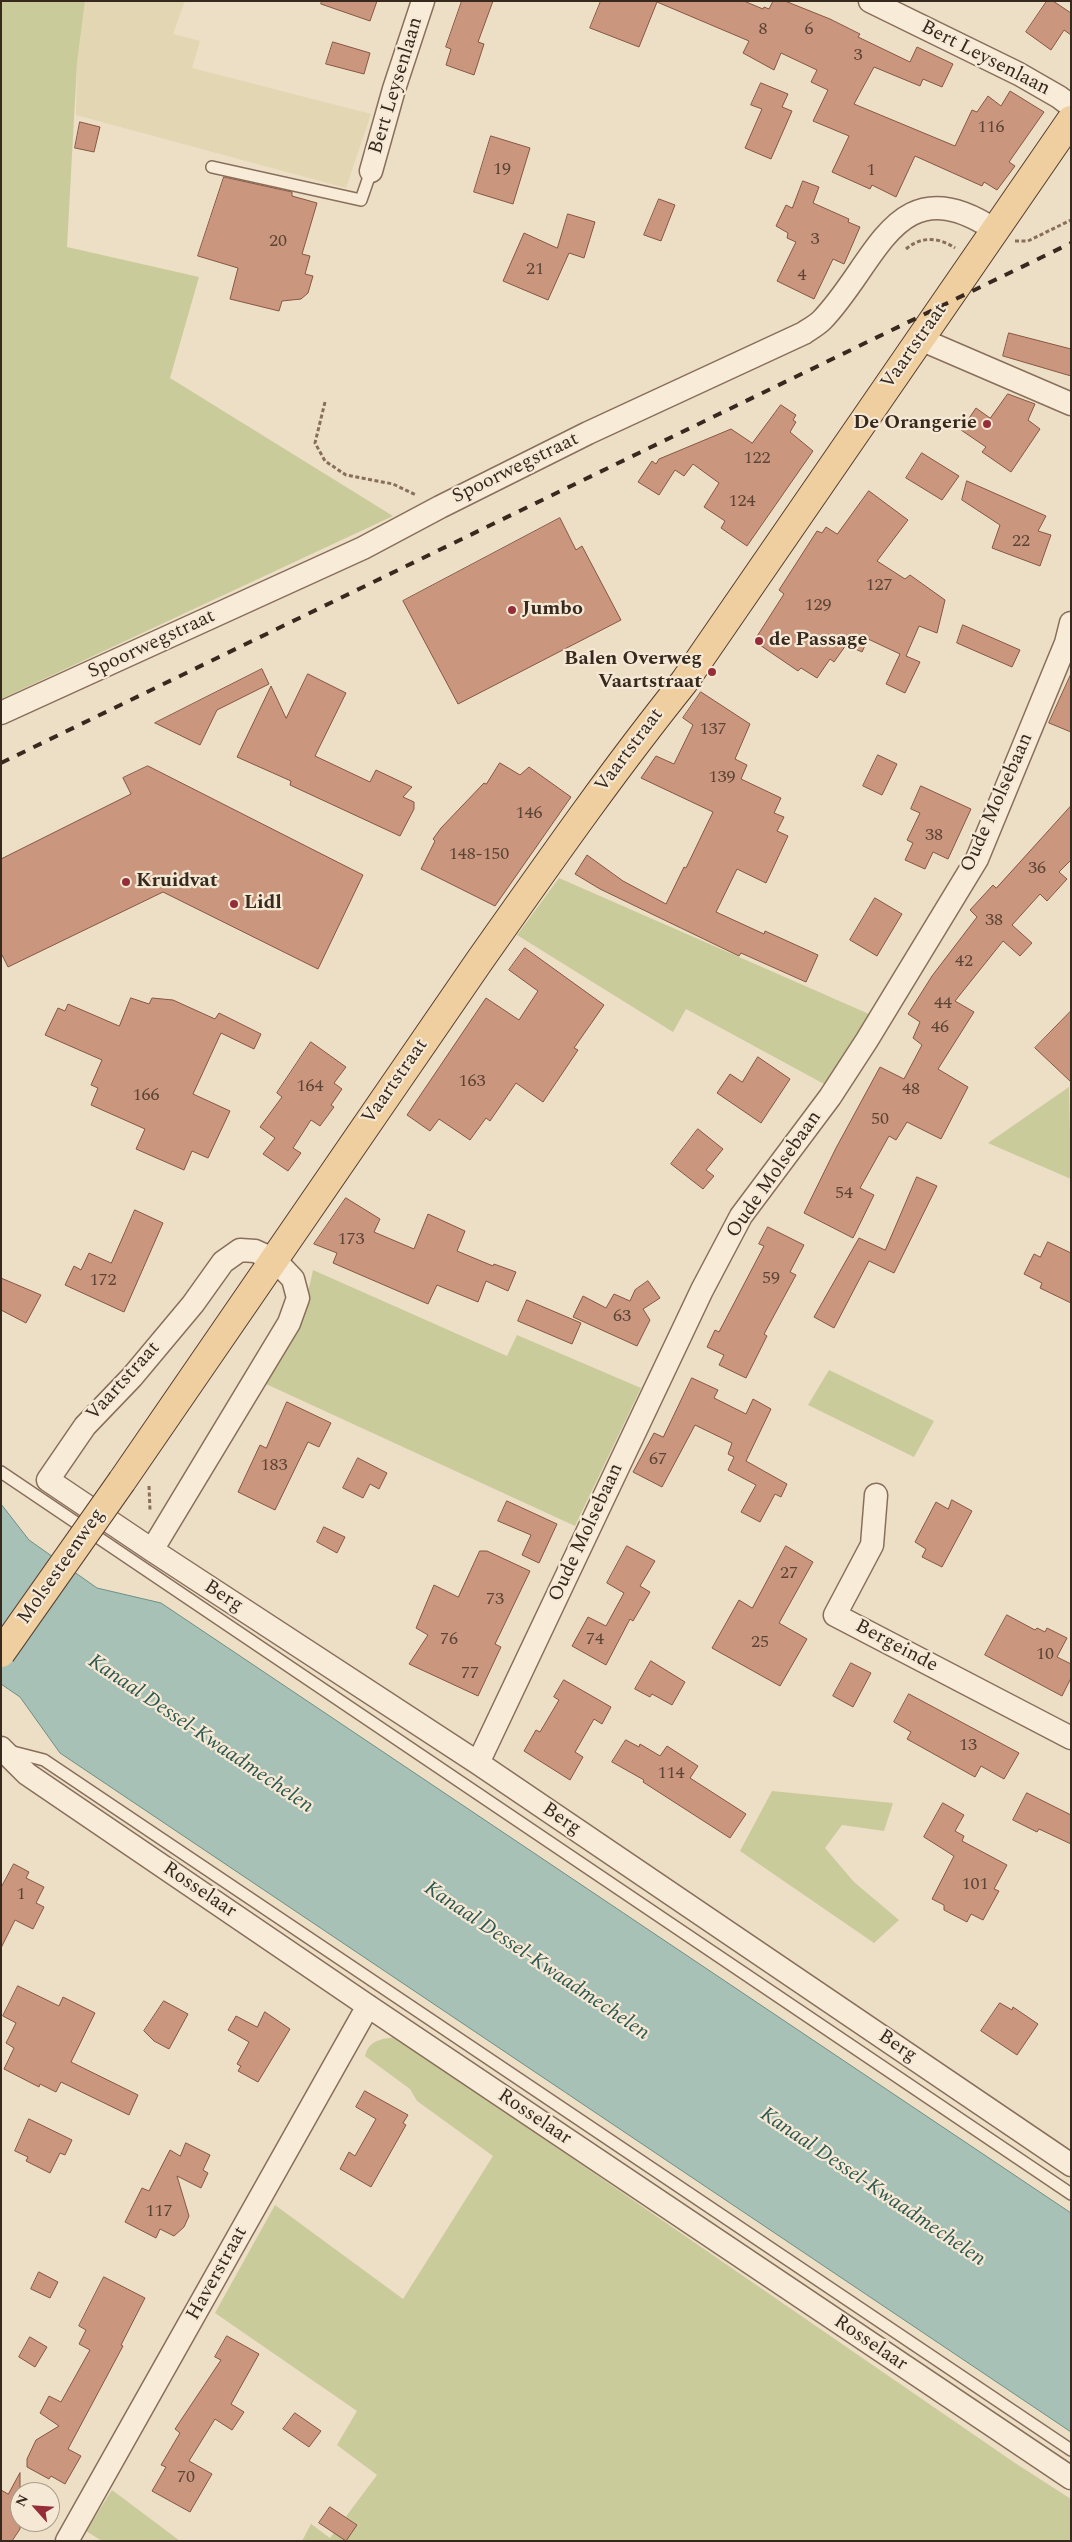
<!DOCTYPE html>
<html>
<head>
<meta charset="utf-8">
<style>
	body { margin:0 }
	#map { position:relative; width:1072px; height:2542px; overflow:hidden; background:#eddec6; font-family:Spectral,serif }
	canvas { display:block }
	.frame { position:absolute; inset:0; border:2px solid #38291f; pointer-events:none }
	.north { position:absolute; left:10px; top:2482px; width:50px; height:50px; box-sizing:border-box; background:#f5e9d5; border:1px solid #a99c8c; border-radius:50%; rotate:296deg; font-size:14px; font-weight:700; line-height:20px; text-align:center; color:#38291f }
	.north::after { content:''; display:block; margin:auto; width:18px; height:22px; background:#952e38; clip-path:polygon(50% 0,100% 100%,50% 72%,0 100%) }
</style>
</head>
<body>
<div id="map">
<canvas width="1072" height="2542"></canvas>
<div class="frame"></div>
<div class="north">N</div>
</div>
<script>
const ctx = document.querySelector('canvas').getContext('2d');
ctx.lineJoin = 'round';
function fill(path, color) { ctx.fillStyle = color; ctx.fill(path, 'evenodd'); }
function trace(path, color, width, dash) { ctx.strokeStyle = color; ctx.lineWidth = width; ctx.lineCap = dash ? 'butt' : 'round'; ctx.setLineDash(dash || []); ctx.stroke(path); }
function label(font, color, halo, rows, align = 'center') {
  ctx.font = font + ' Spectral,serif'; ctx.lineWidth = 4.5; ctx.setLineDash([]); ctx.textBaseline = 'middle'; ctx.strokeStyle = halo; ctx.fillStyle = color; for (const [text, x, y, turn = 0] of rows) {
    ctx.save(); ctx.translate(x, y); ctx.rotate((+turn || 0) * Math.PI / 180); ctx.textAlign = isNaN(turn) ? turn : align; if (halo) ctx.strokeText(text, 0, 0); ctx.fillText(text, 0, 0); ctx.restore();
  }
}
const farmland = new Path2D(`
	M 85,1 L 185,1 L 173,34 L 200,41 L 192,68 L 371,114 L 346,188 L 76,115 L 77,63 Z`);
const green = new Path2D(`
	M 1,1 L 85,1 L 77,63 L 67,247 L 199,277 L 170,378 L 393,516 L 1,699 Z
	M 559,878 L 869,1014 L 824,1084 L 686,1009 L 673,1032 L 517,935 Z
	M 1069,1087 L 1071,1179 L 988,1143 Z
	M 313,1270 L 507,1356 L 517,1335 L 641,1388 L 575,1526 L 266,1384 C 286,1347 305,1312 313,1270 Z
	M 829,1370 L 934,1421 L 914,1457 L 808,1405 Z
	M 772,1791 L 893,1803 L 884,1831 L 842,1825 L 825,1848 L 854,1882 L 899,1920 L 874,1943 L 740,1851 Z
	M 396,2037 L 1015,2463 L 1071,2499 L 1071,2541 L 302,2541 L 311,2524 L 330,2538 L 377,2475 L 337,2445 L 357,2411 L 215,2313 L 275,2205 L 403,2299 L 493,2156 L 417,2101 L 410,2089 L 365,2056 C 369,2040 381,2039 396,2037 Z
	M 112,2490 L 180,2541 L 102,2541 L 86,2531 Z`);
const water = new Path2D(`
	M 1,1504 L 29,1540 L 97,1588 L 161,1603 L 1071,2213 L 1071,2432 L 60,1753 L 20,1697 L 1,1684 Z`);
const building = new Path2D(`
	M 322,1 L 377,1 L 370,21 L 321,4 Z
	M 462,1 L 493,1 L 478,42 L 484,44 L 474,75 L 446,65 L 451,49 L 446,47 Z
	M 601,1 L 744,1 L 763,9 L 764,7 L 769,9 L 773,1 L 785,1 L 830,19 L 860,34 L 858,37 L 910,62 L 917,47 L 953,64 L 942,87 L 923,79 L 920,86 L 874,67 L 854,104 L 955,146 L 972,110 L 977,112 L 988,96 L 1001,106 L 1010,91 L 1044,112 L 1009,162 L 1015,166 L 997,190 L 984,182 L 982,186 L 915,156 L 896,197 L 872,185 L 870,189 L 832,172 L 849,136 L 813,121 L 828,90 L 811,82 L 817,70 L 781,53 L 774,70 L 743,53 L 749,41 L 657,2 L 639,47 L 590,28 Z
	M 1047,1 L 1053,1 L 1071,13 L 1071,35 L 1064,30 L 1051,50 L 1026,32 Z
	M 333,42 L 370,53 L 364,74 L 326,64 Z
	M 761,83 L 788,94 L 782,107 L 792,111 L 771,159 L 745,148 L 762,109 L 751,105 Z
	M 80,122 L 100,127 L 94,152 L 75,148 Z
	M 491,136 L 530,148 L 513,204 L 474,192 Z
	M 224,177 L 292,192 L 292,196 L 317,203 L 302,254 L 310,256 L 305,274 L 313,276 L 308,293 L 301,299 L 282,301 L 279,311 L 230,299 L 238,268 L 198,256 Z
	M 803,181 L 819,187 L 813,203 L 849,219 L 848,222 L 860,227 L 844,264 L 833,259 L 814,299 L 777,281 L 796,242 L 787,238 L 788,233 L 776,226 L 786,205 L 792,208 Z
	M 659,199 L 675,205 L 661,241 L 644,235 Z
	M 568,214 L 595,222 L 584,258 L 569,253 L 548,300 L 503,281 L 524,233 L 557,248 Z
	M 1009,333 L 1071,349 L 1071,376 L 1003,356 Z
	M 1008,394 L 1035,404 L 1028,420 L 1040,429 L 1011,472 L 982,452 L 986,447 L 961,430 L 976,408 L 990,418 Z
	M 781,405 L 796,415 L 793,420 L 796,422 L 790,432 L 813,451 L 747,546 L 721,528 L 725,521 L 704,507 L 719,483 L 693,464 L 684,476 L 675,470 L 659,495 L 638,482 L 652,461 L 656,464 L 659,459 L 731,429 L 752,443 Z
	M 922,453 L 959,476 L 942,500 L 906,478 Z
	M 967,481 L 1046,516 L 1038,531 L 1051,535 L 1040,566 L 992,548 L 1000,525 L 962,500 Z
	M 869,491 L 908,520 L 877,561 L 905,579 L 910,575 L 945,600 L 937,633 L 919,626 L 906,656 L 920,662 L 905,693 L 886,684 L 900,654 L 868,639 L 862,652 L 846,645 L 834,662 L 830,659 L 817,678 L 801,668 L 798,671 L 754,641 L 784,594 L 779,590 L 817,531 L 822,533 L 826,527 L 837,534 Z
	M 560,518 L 576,550 L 582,546 L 621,620 L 458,704 L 403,601 Z
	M 963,625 L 1020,650 L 1012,667 L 957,643 Z
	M 262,669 L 269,684 L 217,710 L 200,745 L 155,723 Z
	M 308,674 L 346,693 L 315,756 L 370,782 L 376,770 L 412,787 L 403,797 L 414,802 L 414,809 L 400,836 L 290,785 L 291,781 L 237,757 L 271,686 L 286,718 Z
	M 1071,674 L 1071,732 L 1049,723 Z
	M 701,692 L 750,724 L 735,759 L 747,765 L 741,779 L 781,798 L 774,813 L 784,817 L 777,831 L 788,836 L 766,883 L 737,869 L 716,912 L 764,934 L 765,931 L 818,955 L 806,982 L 741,953 L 739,956 L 600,889 L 575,874 L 587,855 L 623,881 L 666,904 L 684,867 L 686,868 L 713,812 L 641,778 L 656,756 L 674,764 L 693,725 L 683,718 Z
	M 878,755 L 897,764 L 882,795 L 863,786 Z
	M 500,763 L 520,775 L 529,767 L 571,797 L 495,906 L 421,869 L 435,841 L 433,839 L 441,828 L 484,783 L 486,784 Z
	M 148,766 L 363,875 L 318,969 L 163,892 L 8,967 L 1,953 L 1,859 L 131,794 L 123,778 Z
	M 921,786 L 971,809 L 948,859 L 933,852 L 925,869 L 905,860 L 913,843 L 907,840 L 920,813 L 911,809 Z
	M 1071,806 L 1071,860 L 1059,872 L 1067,879 L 1047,901 L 1040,894 L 1012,925 L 1032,943 L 1020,956 L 1003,941 L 955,1001 L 974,1012 L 938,1069 L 968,1087 L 941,1139 L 907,1122 L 896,1140 L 889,1136 L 860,1188 L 874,1195 L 853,1238 L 804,1213 L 836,1148 L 880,1067 L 904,1079 L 922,1045 L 913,1038 L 920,1022 L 908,1014 L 932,976 L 977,917 L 970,910 L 993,885 L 996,888 Z
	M 875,898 L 902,914 L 877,956 L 850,940 Z
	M 525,948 L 604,1005 L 574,1048 L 578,1050 L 543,1102 L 516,1083 L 490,1121 L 486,1118 L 470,1140 L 439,1119 L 430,1131 L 407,1115 L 486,998 L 519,1020 L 538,991 L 509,970 Z
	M 131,998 L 149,1004 L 152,998 L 173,1000 L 215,1019 L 219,1013 L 261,1034 L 254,1049 L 221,1033 L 193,1094 L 230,1111 L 208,1158 L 192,1151 L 184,1170 L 136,1149 L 145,1129 L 91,1105 L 98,1088 L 91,1085 L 102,1060 L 45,1035 L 58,1008 L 65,1011 L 68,1004 L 119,1026 Z
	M 1071,1011 L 1071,1082 L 1035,1048 Z
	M 311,1042 L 346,1067 L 334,1083 L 342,1089 L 331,1105 L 334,1107 L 320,1126 L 311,1120 L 293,1148 L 301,1153 L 288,1171 L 263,1154 L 275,1138 L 260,1127 L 282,1097 L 277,1093 Z
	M 758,1057 L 790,1079 L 761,1123 L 717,1093 L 730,1074 L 742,1082 Z
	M 698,1129 L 723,1149 L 706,1170 L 714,1176 L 703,1189 L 671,1164 Z
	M 917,1177 L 937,1186 L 894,1273 L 869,1261 L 834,1328 L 814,1317 L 859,1238 L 885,1250 Z
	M 346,1198 L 380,1219 L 374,1232 L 414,1249 L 428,1214 L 465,1231 L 457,1251 L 493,1266 L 494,1264 L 516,1272 L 508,1291 L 486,1281 L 478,1302 L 437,1285 L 428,1304 L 333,1263 L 337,1253 L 314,1244 Z
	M 135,1210 L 163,1223 L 124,1312 L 65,1285 L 74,1266 L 81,1270 L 89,1253 L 111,1263 Z
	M 768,1227 L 804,1245 L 790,1272 L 796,1275 L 764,1334 L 767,1336 L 746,1378 L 719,1365 L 724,1355 L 707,1347 L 715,1330 L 719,1332 L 764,1246 L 759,1244 Z
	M 1048,1242 L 1071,1253 L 1071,1303 L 1040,1288 L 1042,1283 L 1024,1274 L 1034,1254 L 1040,1257 Z
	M 1,1278 L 41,1295 L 26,1323 L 1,1310 Z
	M 648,1281 L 660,1298 L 643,1309 L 650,1320 L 637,1346 L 573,1317 L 583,1296 L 606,1308 L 614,1294 L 630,1301 L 635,1290 Z
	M 527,1300 L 581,1323 L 572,1344 L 518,1321 Z
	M 692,1378 L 718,1390 L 714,1398 L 746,1414 L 753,1399 L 771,1409 L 746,1461 L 787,1484 L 781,1497 L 775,1494 L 760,1522 L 741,1512 L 756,1485 L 728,1470 L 734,1457 L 728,1454 L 732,1443 L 695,1425 L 662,1487 L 633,1472 L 654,1433 L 663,1437 Z
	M 287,1402 L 331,1423 L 319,1447 L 308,1442 L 275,1510 L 238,1492 L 260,1445 L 266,1448 Z
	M 358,1458 L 387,1473 L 379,1489 L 370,1484 L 363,1498 L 343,1488 Z
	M 952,1500 L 972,1511 L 942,1567 L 922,1557 L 926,1549 L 915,1542 L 936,1502 L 948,1509 Z
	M 507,1501 L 557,1524 L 539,1563 L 522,1555 L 531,1535 L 498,1521 Z
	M 324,1527 L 345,1537 L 337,1553 L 317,1542 Z
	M 627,1546 L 655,1561 L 640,1586 L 650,1592 L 633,1621 L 630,1619 L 606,1665 L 572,1646 L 588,1617 L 606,1626 L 624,1593 L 607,1583 Z
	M 786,1546 L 813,1562 L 779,1623 L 807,1639 L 780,1686 L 712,1648 L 739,1600 L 752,1608 Z
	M 480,1551 L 487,1551 L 530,1571 L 495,1644 L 501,1647 L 478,1696 L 409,1664 L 428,1635 L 416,1628 L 434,1585 L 458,1597 Z
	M 1007,1615 L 1035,1630 L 1037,1628 L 1045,1632 L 1047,1628 L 1067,1638 L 1057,1657 L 1071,1664 L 1071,1678 L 1062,1696 L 985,1655 Z
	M 651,1661 L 685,1682 L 672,1705 L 652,1694 L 650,1697 L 635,1689 Z
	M 851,1663 L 871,1673 L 853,1707 L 833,1696 Z
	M 564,1680 L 611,1707 L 602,1724 L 594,1719 L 575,1752 L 583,1757 L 570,1780 L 524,1751 L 536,1730 L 540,1732 L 559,1700 L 554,1697 Z
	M 909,1694 L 1019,1753 L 1004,1779 L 981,1766 L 975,1777 L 907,1739 L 911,1732 L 894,1722 Z
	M 626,1740 L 639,1747 L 640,1744 L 660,1756 L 667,1746 L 698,1766 L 690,1778 L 746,1814 L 730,1838 L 643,1782 L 644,1780 L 612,1762 Z
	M 1027,1793 L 1071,1815 L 1071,1844 L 1039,1829 L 1037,1832 L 1013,1820 Z
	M 943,1803 L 964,1815 L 955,1831 L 964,1836 L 962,1841 L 1007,1865 L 994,1889 L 999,1891 L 983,1920 L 971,1914 L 967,1922 L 944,1910 L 944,1905 L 932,1899 L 954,1856 L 924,1837 Z
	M 14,1864 L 29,1872 L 26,1878 L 44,1887 L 36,1903 L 44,1907 L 33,1929 L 15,1920 L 1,1948 L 1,1888 Z
	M 18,1986 L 59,2006 L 63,1997 L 95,2013 L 71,2062 L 138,2095 L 129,2115 L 61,2082 L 56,2092 L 40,2084 L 39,2087 L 4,2069 L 14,2048 L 6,2043 L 16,2023 L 3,2016 Z
	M 164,2001 L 188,2014 L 169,2049 L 154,2041 L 144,2031 Z
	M 1000,2003 L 1012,2010 L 1013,2007 L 1038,2024 L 1017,2055 L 981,2031 Z
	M 265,2012 L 290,2029 L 258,2082 L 238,2071 L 241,2066 L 237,2064 L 249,2042 L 228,2030 L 236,2016 L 257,2027 Z
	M 365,2091 L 408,2115 L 403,2123 L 406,2125 L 371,2187 L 340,2169 L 349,2152 L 355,2156 L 376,2119 L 356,2107 Z
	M 29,2119 L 72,2140 L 65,2155 L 60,2153 L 50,2173 L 26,2161 L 28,2157 L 15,2151 Z
	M 186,2143 L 210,2155 L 203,2170 L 208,2173 L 201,2188 L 177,2176 L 189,2216 L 184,2227 L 174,2236 L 160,2229 L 156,2238 L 125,2222 L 142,2188 L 149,2191 L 170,2150 L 180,2156 Z
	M 39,2272 L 58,2282 L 50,2298 L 31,2289 Z
	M 104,2277 L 145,2298 L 121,2345 L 123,2346 L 68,2449 L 81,2456 L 65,2484 L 51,2476 L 49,2479 L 27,2467 L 27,2459 L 36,2440 L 59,2426 L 40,2413 L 49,2396 L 61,2402 L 90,2350 L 79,2344 L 86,2330 L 79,2326 Z
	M 227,2336 L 259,2354 L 231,2404 L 244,2412 L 232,2430 L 215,2419 L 189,2461 L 212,2474 L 190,2512 L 152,2491 L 166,2467 L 161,2465 L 180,2433 L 175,2429 L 221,2360 L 215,2357 Z
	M 30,2337 L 47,2347 L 35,2367 L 19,2357 Z
	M 295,2413 L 321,2431 L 309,2447 L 283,2429 Z
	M 20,2473 L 20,2529 L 12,2541 L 1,2541 L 1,2490 L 8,2494 Z
	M 330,2507 L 357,2525 L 346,2541 L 319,2523 Z`);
const path = new Path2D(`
	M 1015,241 L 1028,241 L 1071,220
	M 906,249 C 921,236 939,237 955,248
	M 325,402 L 315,443 L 325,461 L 346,475 L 393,484 L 416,495
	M 149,1486 L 150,1510`);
const lane = new Path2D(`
	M 212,167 L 361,200 L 371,171
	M 1,1472 L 1071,2194
	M 9,1751 L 44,1760 L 1071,2450`);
const street = new Path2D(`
	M 870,1 L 1019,74 L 1059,97 L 1071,106
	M 371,171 L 394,89 L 423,1
	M 920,339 L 1071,404
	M 1,713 L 363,548 L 440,507 L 588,433 L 804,333 C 810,329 817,325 822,320 C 878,262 896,164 995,230
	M 876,1495 L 872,1545 L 835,1615 L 1071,1738
	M 152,1550 L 289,1323 L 298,1298 L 293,1279 L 275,1260 L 255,1251 L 240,1250 L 223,1262 L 193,1304 L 132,1377 L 85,1426 L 48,1480 L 152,1550 L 478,1763 L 1071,2165
	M 1,1748 L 27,1774 L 368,2006 L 1071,2478
	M 478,1763 L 702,1290 L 741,1216 L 830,1097 L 867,1040 L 977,859 L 1066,643 L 1071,623
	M 67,2541 L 368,2006`);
const primary = new Path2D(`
	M 122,1481 C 241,1309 358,1135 478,963 C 545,868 611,773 684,682 L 1071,120`);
const rail = new Path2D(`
	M 1,763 L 1071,243`);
const primaryBridge = new Path2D(`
	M 1,1653 L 122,1481`);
const markers = [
	[987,424,5,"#952e38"],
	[512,610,5,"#952e38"],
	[759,641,5,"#952e38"],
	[712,672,5,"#952e38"],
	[126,882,5,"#952e38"],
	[234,904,5,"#952e38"]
];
const numberNames = [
	["8",763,30],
	["6",809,30],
	["3",858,56],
	["116",991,128],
	["19",502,170],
	["1",871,171],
	["3",815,240],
	["20",278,242],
	["21",535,270],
	["4",802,276],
	["122",757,459],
	["124",742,502],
	["22",1021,542],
	["127",879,586],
	["129",818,606],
	["137",713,730],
	["139",722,778],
	["146",529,814],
	["38",934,836],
	["148-150",479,855],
	["36",1037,869],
	["38",994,921],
	["42",964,962],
	["44",943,1004],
	["46",940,1028],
	["163",472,1082],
	["164",310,1087],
	["48",911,1090],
	["166",146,1096],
	["50",880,1120],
	["54",844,1194],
	["173",351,1240],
	["59",771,1279],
	["172",103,1281],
	["63",622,1317],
	["67",658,1460],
	["183",274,1466],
	["27",789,1574],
	["73",495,1600],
	["76",449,1640],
	["74",595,1640],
	["25",760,1643],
	["10",1045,1655],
	["77",470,1674],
	["13",968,1746],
	["114",671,1774],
	["101",975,1885],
	["1",21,1895],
	["117",159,2212],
	["70",186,2478]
];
const streetNames = [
	["Bert Leysenlaan",985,59,27],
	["Bert Leysenlaan",397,86,-73],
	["Vaartstraat",915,347,-55],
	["Spoorwegstraat",516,469,-26],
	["Spoorwegstraat",152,645,-25],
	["Vaartstraat",630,751,-53],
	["Oude Molsebaan",998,803,-66],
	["Vaartstraat",396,1082,-55],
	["Oude Molsebaan",775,1175,-55],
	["Vaartstraat",124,1382,-48],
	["Oude Molsebaan",587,1533,-65],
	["Molsesteenweg",62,1567,-55],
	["Berg",223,1597,33],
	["Bergeinde",896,1647,28],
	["Berg",561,1820,34],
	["Rosselaar",199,1891,34],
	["Berg",897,2047,34],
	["Rosselaar",534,2118,34],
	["Haverstraat",218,2274,-61],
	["Rosselaar",870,2344,34]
];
const poiNames = [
	["De Orangerie",977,424,"right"],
	["Jumbo",522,610],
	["de Passage",769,641],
	["Balen Overweg",702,660,"right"],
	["Vaartstraat",702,683,"right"],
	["Kruidvat",136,882],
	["Lidl",244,904]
];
const waterNames = [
	["Kanaal Dessel-Kwaadmechelen",200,1735,34],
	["Kanaal Dessel-Kwaadmechelen",536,1962,34],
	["Kanaal Dessel-Kwaadmechelen",872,2188,34]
];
fill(farmland, '#e2d6b3');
fill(green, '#cacb9a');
fill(water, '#a7c1b7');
trace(water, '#6e8f84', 1);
fill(building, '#ca967d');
trace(building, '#865743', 1);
trace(lane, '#886f5c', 14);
trace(street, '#886f5c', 25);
trace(primary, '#563e30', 30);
trace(path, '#886f5c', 3, [4, 2.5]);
trace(lane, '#f8ecd9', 11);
trace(street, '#f8ecd9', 22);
trace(primary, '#efce9f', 28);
trace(rail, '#38291f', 4, [9, 9]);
trace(primaryBridge, '#563e30', 30, []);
trace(primaryBridge, '#efce9f', 28);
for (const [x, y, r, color] of markers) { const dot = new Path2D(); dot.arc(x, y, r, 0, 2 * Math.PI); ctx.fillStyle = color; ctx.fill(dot); trace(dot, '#f5e9d5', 2); }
label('18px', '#5c4436', null, numberNames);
label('20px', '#38291f', '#f5e9d5', streetNames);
label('bold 20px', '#38291f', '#f5e9d5', poiNames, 'left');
label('italic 21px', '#2f5851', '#f5e9d5', waterNames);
</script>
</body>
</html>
